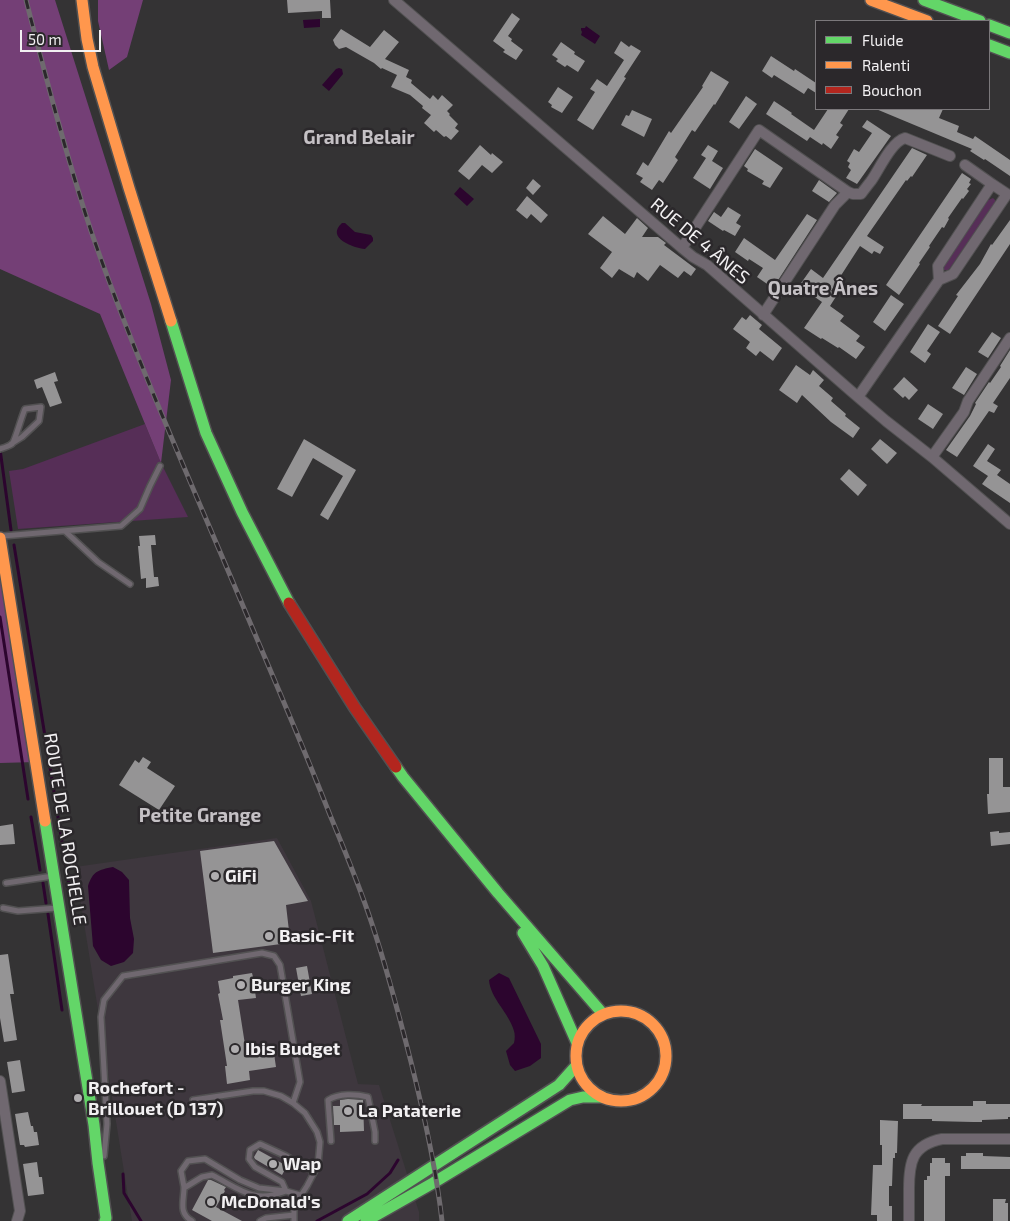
<!DOCTYPE html>
<html>
<head>
<meta charset="utf-8">
<style>
	body { margin:0 }
	#map { position:relative; width:1010px; height:1221px; overflow:hidden; background:#343334; font-family:"Exo 2",sans-serif }
	canvas { display:block }
	.legend { position:absolute; left:815px; top:20px; width:175px; height:90px; box-sizing:border-box; background:#2b282b; border:1px solid #7b787b; margin:0; padding:6px 9px; list-style:none; font-size:15px; color:#f2f0f2 }
	.legend li { display:flex; align-items:center; gap:10px; height:25px }
	.legend b { width:25px; border:1px solid #7b787b }
	.scale { position:absolute; left:20px; top:30px; width:81px; height:22px; box-sizing:border-box; border:2px solid #f2f0f2; border-top:0; padding-left:6px; font-size:15px; line-height:18px; white-space:nowrap; color:#f2f0f2; -webkit-text-stroke:4px #2b282b; paint-order:stroke }
</style>
</head>
<body>
<div id="map">
<canvas width="1010" height="1221"></canvas>
<ul class="legend">
<li><b style="height:6px;background:#63d668"></b>Fluide</li>
<li><b style="height:6px;background:#ff974d"></b>Ralenti</li>
<li><b style="height:6px;background:#b3261e"></b>Bouchon</li>
</ul>
<div class="scale">50 m</div>
</div>
<script>
const ctx = document.querySelector('canvas').getContext('2d');
ctx.lineJoin = 'round';
function fill(path, color) { ctx.fillStyle = color; ctx.fill(path, 'evenodd'); }
function trace(path, color, width, dash) { ctx.strokeStyle = color; ctx.lineWidth = width; ctx.lineCap = dash ? 'butt' : 'round'; ctx.setLineDash(dash || []); ctx.stroke(path); }
function label(font, color, halo, rows, align = 'center') {
  ctx.font = font + ' "Exo 2",sans-serif'; ctx.lineWidth = 5; ctx.setLineDash([]); ctx.textBaseline = 'middle'; ctx.strokeStyle = halo; ctx.fillStyle = color; for (const [text, x, y, turn = 0] of rows) {
    ctx.save(); ctx.translate(x, y); ctx.rotate((+turn || 0) * Math.PI / 180); ctx.textAlign = isNaN(turn) ? turn : align; if (halo) ctx.strokeText(text, 0, 0); ctx.fillText(text, 0, 0); ctx.restore();
  }
}
const built = new Path2D(`
	M 277,838 L 311,901 L 358,1084 L 379,1085 L 419,1212 L 419,1221 L 132,1221 L 75,867 Z`);
const green = new Path2D(`
	M 993,198 L 995,200 L 995,203 L 950,268 L 948,270 L 944,270 L 943,268 L 944,266 L 988,200 Z
	M 145,424 L 161,463 L 188,517 L 18,529 L 9,471 L 23,469 Z`);
const forest = new Path2D(`
	M 0,0 L 55,0 L 151,304 L 171,380 L 161,463 L 100,314 L 0,269 Z
	M 98,0 L 143,0 L 127,57 L 109,70 L 98,21 Z
	M 0,538 L 36,762 L 0,763 Z`);
const water = new Path2D(`
	M 320,19 L 320,27 L 304,28 L 303,20 Z
	M 586,26 L 600,36 L 595,44 L 581,35 L 582,32 L 581,30 L 581,28 L 585,28 Z
	M 339,68 L 342,69 L 343,74 L 329,91 L 322,85 L 336,69 Z
	M 460,187 L 474,199 L 467,206 L 454,194 Z
	M 342,223 L 345,223 L 355,232 L 371,235 L 373,238 L 373,241 L 365,249 C 354,248 325,238 342,223 Z
	M 113,867 L 122,872 L 129,880 L 130,918 L 134,939 L 133,953 L 124,962 L 111,966 L 101,960 L 93,946 L 88,886 C 93,871 98,870 113,867 Z
	M 499,973 L 509,978 L 541,1044 L 541,1058 L 530,1066 L 515,1071 L 510,1065 L 506,1051 L 514,1043 C 515,1039 515,1034 514,1031 C 509,1013 490,998 489,980 Z`);
const stream = new Path2D(`
	M 0,449 L 11,530
	M 14,545 L 55,798
	M 0,617 L 28,799
	M 57,811 L 75,923
	M 31,817 L 40,870
	M 43,883 L 46,903
	M 48,914 L 62,1010
	M 123,1174 L 124,1193 L 141,1221
	M 317,1221 L 367,1194 L 390,1173 L 398,1160`);
const building = new Path2D(`
	M 287,0 L 330,0 L 331,18 L 322,18 L 322,11 L 288,13 Z
	M 512,13 L 520,19 L 508,36 L 512,39 L 511,41 L 523,50 L 516,60 L 503,52 L 505,50 L 493,41 Z
	M 341,29 L 370,47 L 384,30 L 399,42 L 385,59 L 409,70 L 406,77 L 412,80 L 411,83 L 430,99 L 433,95 L 438,100 L 442,95 L 453,105 L 447,111 L 450,114 L 449,115 L 458,124 L 455,128 L 459,131 L 451,140 L 446,136 L 444,137 L 436,130 L 434,132 L 424,123 L 431,115 L 422,108 L 423,106 L 410,95 L 391,87 L 397,75 L 382,68 L 381,69 L 374,63 L 346,47 L 339,49 L 335,45 L 333,40 Z
	M 621,41 L 629,47 L 631,45 L 641,51 L 624,77 L 626,78 L 593,130 L 577,120 L 595,92 L 590,89 L 597,79 L 607,86 L 624,60 L 614,53 Z
	M 561,42 L 575,52 L 574,54 L 585,61 L 578,72 L 567,65 L 565,67 L 556,61 L 558,59 L 552,55 Z
	M 771,56 L 794,71 L 795,69 L 816,83 L 816,93 L 808,88 L 804,94 L 774,75 L 772,78 L 762,71 Z
	M 711,71 L 729,82 L 715,105 L 714,104 L 695,132 L 692,130 L 675,157 L 678,160 L 663,183 L 659,180 L 652,190 L 640,182 L 643,178 L 636,174 L 643,162 L 648,166 L 669,131 L 671,133 L 703,87 L 702,86 Z
	M 558,87 L 573,97 L 562,113 L 551,107 L 552,105 L 548,102 Z
	M 746,96 L 757,104 L 739,129 L 729,122 Z
	M 774,101 L 792,113 L 791,114 L 814,130 L 828,109 L 849,109 L 840,123 L 843,125 L 836,135 L 839,137 L 831,149 L 823,143 L 822,145 L 810,137 L 807,141 L 766,114 Z
	M 876,109 L 943,109 L 939,118 L 959,126 L 957,132 L 973,139 L 975,136 L 1010,160 L 1010,176 L 985,159 L 984,160 L 970,151 L 972,149 Z
	M 632,110 L 652,119 L 644,137 L 621,125 L 626,115 L 629,116 Z
	M 867,120 L 891,136 L 857,184 L 846,178 L 851,170 L 848,167 L 850,163 L 847,161 L 854,149 L 859,152 L 872,133 L 862,127 Z
	M 480,145 L 491,155 L 492,153 L 503,162 L 492,173 L 482,165 L 469,180 L 458,171 Z
	M 708,145 L 718,151 L 712,161 L 723,168 L 710,189 L 693,178 L 706,158 L 701,155 Z
	M 912,148 L 927,155 L 912,177 L 911,176 L 907,181 L 906,180 L 867,236 L 884,247 L 880,254 L 874,251 L 872,254 L 860,246 L 831,291 L 837,295 L 830,306 L 844,316 L 840,321 L 860,336 L 856,341 L 865,347 L 856,359 L 839,347 L 838,348 L 822,338 L 821,339 L 804,328 L 822,302 L 799,286 L 811,269 L 823,278 Z
	M 755,149 L 783,168 L 770,188 L 762,184 L 764,181 L 747,171 L 748,169 L 744,166 Z
	M 962,173 L 971,179 L 969,183 L 971,184 L 967,189 L 969,191 L 963,199 L 962,198 L 948,218 L 949,219 L 944,228 L 942,227 L 929,246 L 930,247 L 919,263 L 920,264 L 899,295 L 886,285 Z
	M 533,179 L 541,186 L 533,195 L 526,188 Z
	M 819,180 L 837,193 L 829,202 L 812,191 Z
	M 527,196 L 548,215 L 541,223 L 531,214 L 527,219 L 516,210 Z
	M 728,207 L 741,215 L 736,223 L 741,226 L 735,236 L 724,230 L 723,231 L 708,221 L 714,212 L 721,217 Z
	M 807,214 L 817,220 L 773,288 L 757,277 L 763,268 L 749,259 L 748,261 L 735,252 L 744,238 L 775,260 Z
	M 603,216 L 625,234 L 637,218 L 648,228 L 642,237 L 658,237 L 666,243 L 664,245 L 696,269 L 691,276 L 684,271 L 678,278 L 660,265 L 648,281 L 637,272 L 634,278 L 619,269 L 612,278 L 600,268 L 612,252 L 588,234 Z
	M 1010,220 L 1010,244 L 950,334 L 938,326 L 958,296 L 956,295 L 980,264 L 991,244 L 992,245 Z
	M 891,295 L 904,304 L 885,331 L 873,322 Z
	M 750,315 L 762,325 L 759,329 L 782,348 L 773,361 L 760,351 L 756,356 L 746,348 L 750,342 L 733,329 L 742,317 L 746,320 Z
	M 928,324 L 940,332 L 927,351 L 931,354 L 925,363 L 910,352 Z
	M 992,332 L 1001,338 L 988,358 L 978,352 Z
	M 1010,350 L 1010,378 L 993,403 L 998,406 L 994,413 L 989,411 L 957,457 L 946,450 L 970,416 L 976,404 L 975,403 L 989,382 L 990,383 L 1001,367 L 1000,366 Z
	M 796,365 L 810,375 L 813,370 L 824,380 L 819,386 L 833,398 L 831,401 L 846,414 L 845,416 L 860,428 L 853,438 L 831,422 L 802,395 L 797,403 L 779,390 Z
	M 966,367 L 977,374 L 964,395 L 952,388 Z
	M 55,372 L 58,381 L 54,382 L 62,403 L 50,407 L 42,387 L 37,389 L 34,380 Z
	M 904,377 L 918,390 L 909,400 L 905,396 L 903,398 L 893,389 Z
	M 928,404 L 943,414 L 933,429 L 918,419 Z
	M 304,439 L 356,470 L 328,520 L 320,515 L 343,476 L 313,458 L 292,497 L 277,489 Z
	M 880,439 L 897,453 L 887,464 L 871,449 Z
	M 988,444 L 995,449 L 987,461 L 1001,470 L 997,475 L 1010,484 L 1010,503 L 982,484 L 988,476 L 973,466 Z
	M 849,469 L 867,485 L 858,496 L 840,479 Z
	M 155,535 L 156,545 L 151,545 L 154,577 L 158,577 L 159,586 L 146,588 L 146,578 L 141,579 L 138,546 L 140,546 L 139,536 Z
	M 143,757 L 151,762 L 147,768 L 175,786 L 159,810 L 119,785 L 135,760 L 139,763 Z
	M 989,758 L 1003,758 L 1003,787 L 1010,787 L 1010,812 L 988,814 L 987,794 L 989,794 Z
	M 13,824 L 15,844 L 0,845 L 0,826 Z
	M 999,831 L 999,833 L 1010,832 L 1010,844 L 991,846 L 990,832 Z
	M 274,841 L 308,901 L 286,905 L 289,931 L 281,944 L 213,953 L 200,851 Z
	M 8,954 L 14,994 L 10,994 L 17,1040 L 4,1042 L 0,1018 L 0,955 Z
	M 307,966 L 312,994 L 301,996 L 296,968 Z
	M 252,973 L 254,981 L 262,980 L 263,989 L 255,991 L 256,998 L 238,1000 L 246,1051 L 273,1047 L 276,1067 L 249,1071 L 250,1080 L 227,1084 L 225,1066 L 227,1066 L 220,1020 L 223,1020 L 218,994 L 220,993 L 218,981 L 233,978 L 233,976 Z
	M 20,1060 L 25,1091 L 12,1093 L 7,1062 Z
	M 348,1099 L 363,1100 L 364,1131 L 340,1132 L 340,1125 L 334,1125 L 333,1106 L 340,1106 L 340,1100 Z
	M 973,1101 L 986,1101 L 986,1104 L 1010,1104 L 1010,1117 L 1008,1117 L 1008,1119 L 982,1120 L 982,1122 L 973,1122 L 932,1121 L 932,1119 L 903,1119 L 903,1104 L 922,1104 L 921,1106 L 973,1106 Z
	M 28,1112 L 31,1126 L 33,1126 L 34,1132 L 37,1132 L 39,1145 L 25,1147 L 24,1145 L 20,1145 L 15,1114 Z
	M 880,1120 L 898,1121 L 897,1153 L 895,1153 L 895,1158 L 893,1158 L 892,1186 L 889,1186 L 889,1206 L 892,1206 L 892,1221 L 877,1221 L 877,1215 L 871,1215 L 873,1165 L 882,1165 L 882,1145 L 880,1145 Z
	M 258,1150 L 287,1166 L 282,1175 L 255,1159 L 254,1157 Z
	M 966,1153 L 983,1153 L 983,1156 L 1010,1157 L 1010,1169 L 961,1169 L 961,1156 L 966,1156 Z
	M 932,1158 L 945,1158 L 945,1163 L 950,1163 L 950,1176 L 945,1176 L 945,1221 L 924,1221 L 924,1180 L 927,1180 L 927,1176 L 930,1176 L 930,1163 L 932,1163 Z
	M 37,1162 L 39,1177 L 42,1177 L 44,1194 L 28,1196 L 23,1164 Z
	M 208,1180 L 211,1180 L 226,1187 L 224,1190 L 225,1191 L 216,1207 L 242,1221 L 212,1221 L 192,1210 Z
	M 993,1199 L 1006,1199 L 1005,1203 L 1008,1203 L 1008,1221 L 993,1221 Z`);
const lane = new Path2D(`
	M 0,449 C 3,448 9,446 12,444 C 15,441 22,415 25,409 L 41,407 L 39,421 L 22,437 L 11,444
	M 65,531 L 98,562 L 130,584
	M 3,536 L 121,526 L 140,509 L 150,486 L 160,466
	M 6,883 L 53,876
	M 3,908 L 18,911 L 57,908
	M 193,1100 L 253,1091 L 264,1091 L 281,1096 L 293,1103 L 305,1113 L 317,1132 L 320,1142 L 318,1165 L 307,1186 L 294,1206 L 294,1221
	M 331,1141 L 328,1100 C 339,1093 356,1094 368,1097 L 375,1132 L 375,1141
	M 104,1156 L 107,1124 L 101,1017 L 104,1000 L 123,976 L 262,953 L 274,956 L 280,965 L 300,1082 L 293,1103
	M 184,1188 L 202,1177 L 212,1175 C 240,1189 253,1204 286,1191
	M 286,1191 L 282,1182 L 255,1167 L 249,1159 L 250,1150 L 260,1144 L 286,1156 L 314,1172
	M 192,1221 C 178,1213 184,1201 184,1187 C 183,1182 182,1176 181,1171 L 188,1161 L 205,1159 L 240,1180 L 259,1188 L 286,1191 L 300,1195
	M 260,1221 L 266,1218 L 294,1215`);
const street = new Path2D(`
	M 394,0 L 682,248 L 693,257 L 707,265 L 851,391 L 886,421 L 932,457 L 1010,524
	M 965,165 L 992,184
	M 682,248 L 759,130 L 848,192
	M 763,315 L 835,205 L 848,192 L 853,194 L 861,194 C 864,190 867,186 871,181 C 879,170 891,142 905,138 L 950,156
	M 858,397 L 939,280 L 953,274 L 1007,194 L 992,184 L 938,266 L 939,280
	M 932,457 L 964,412 L 968,401 L 1010,338
	M 0,1081 L 20,1211 L 17,1221
	M 909,1221 C 909,1210 909,1200 909,1189 C 909,1162 912,1145 942,1139 L 1010,1139`);
const fast = new Path2D(`
	M 924,0 L 980,21
	M 989,25 L 1010,33
	M 989,45 L 1010,53
	M 171,321 L 206,433 L 242,512 L 289,603
	M 396,767 L 403,777 L 498,893 L 603,1014
	M 45,821 L 94,1125 L 98,1163 L 106,1218 L 105,1221
	M 523,933 L 543,966 L 577,1043
	M 348,1221 L 559,1085 L 576,1066
	M 366,1221 L 433,1183 L 570,1100 L 583,1097 L 602,1097`);
const slow = new Path2D(`
	M 82,0 L 87,39 L 93,67 L 129,188 L 171,321
	M 871,0 L 927,21
	M 0,538 L 45,821
	M576 1056a45 45 0 1 1 90 0a45 45 0 1 1-90 0Z`);
const jam = new Path2D(`
	M 289,603 L 355,708 L 396,767`);
const rail = new Path2D(`
	M 26,0 C 46,78 66,155 91,231 C 133,352 185,469 235,587 C 267,663 300,738 330,815 C 345,851 360,887 372,924 C 387,969 399,1015 411,1062 C 424,1114 436,1167 442,1221`);
const markers = [
	[215,876,5,"#b0aeb0"],
	[269,936,5,"#b0aeb0"],
	[241,985,5,"#b0aeb0"],
	[235,1049,5,"#b0aeb0"],
	[78,1098,5,"#b0aeb0"],
	[348,1111,5,"#b0aeb0"],
	[273,1164,5,"#b0aeb0"],
	[211,1202,5,"#b0aeb0"]
];
const streetNames = [
	["RUE DE 4 ÂNES",700,241,40],
	["ROUTE DE LA ROCHELLE",65,829,81]
];
const poiNames = [
	["GiFi",225,876],
	["Basic-Fit",279,936],
	["Burger King",251,985],
	["Ibis Budget",245,1049],
	["Rochefort -",88,1088],
	["Brillouet (D 137)",88,1109],
	["La Pataterie",358,1111],
	["Wap",283,1164],
	["McDonald's",221,1202]
];
const neighbourhoodNames = [
	["Grand Belair",359,138],
	["Quatre Ânes",823,289],
	["Petite Grange",200,816]
];
fill(built, '#3e373e');
fill(green, '#562e57');
fill(forest, '#743f76');
fill(water, '#2c052e');
trace(stream, '#2c052e', 3);
fill(building, '#959495');
trace(lane, '#525152', 8);
trace(street, '#525152', 12);
trace(fast, '#525152', 14);
trace(slow, '#525152', 14);
trace(jam, '#525152', 14);
trace(lane, '#706870', 5);
trace(street, '#706870', 10);
trace(fast, '#63d668', 11);
trace(slow, '#ff974d', 11);
trace(jam, '#b3261e', 11);
trace(rail, '#6e6a6e', 5);
trace(rail, '#2b282b', 3, [9]);
for (const [x, y, r, color] of markers) { const dot = new Path2D(); dot.arc(x, y, r, 0, 2 * Math.PI); ctx.fillStyle = color; ctx.fill(dot); trace(dot, '#2b282b', 2); }
label('18px', '#f2f0f2', '#2b282b', streetNames);
label('bold 18px', '#f2f0f2', '#2b282b', poiNames, 'left');
label('bold 19px', '#c5c1c5', '#2b282b', neighbourhoodNames);
</script>
</body>
</html>
